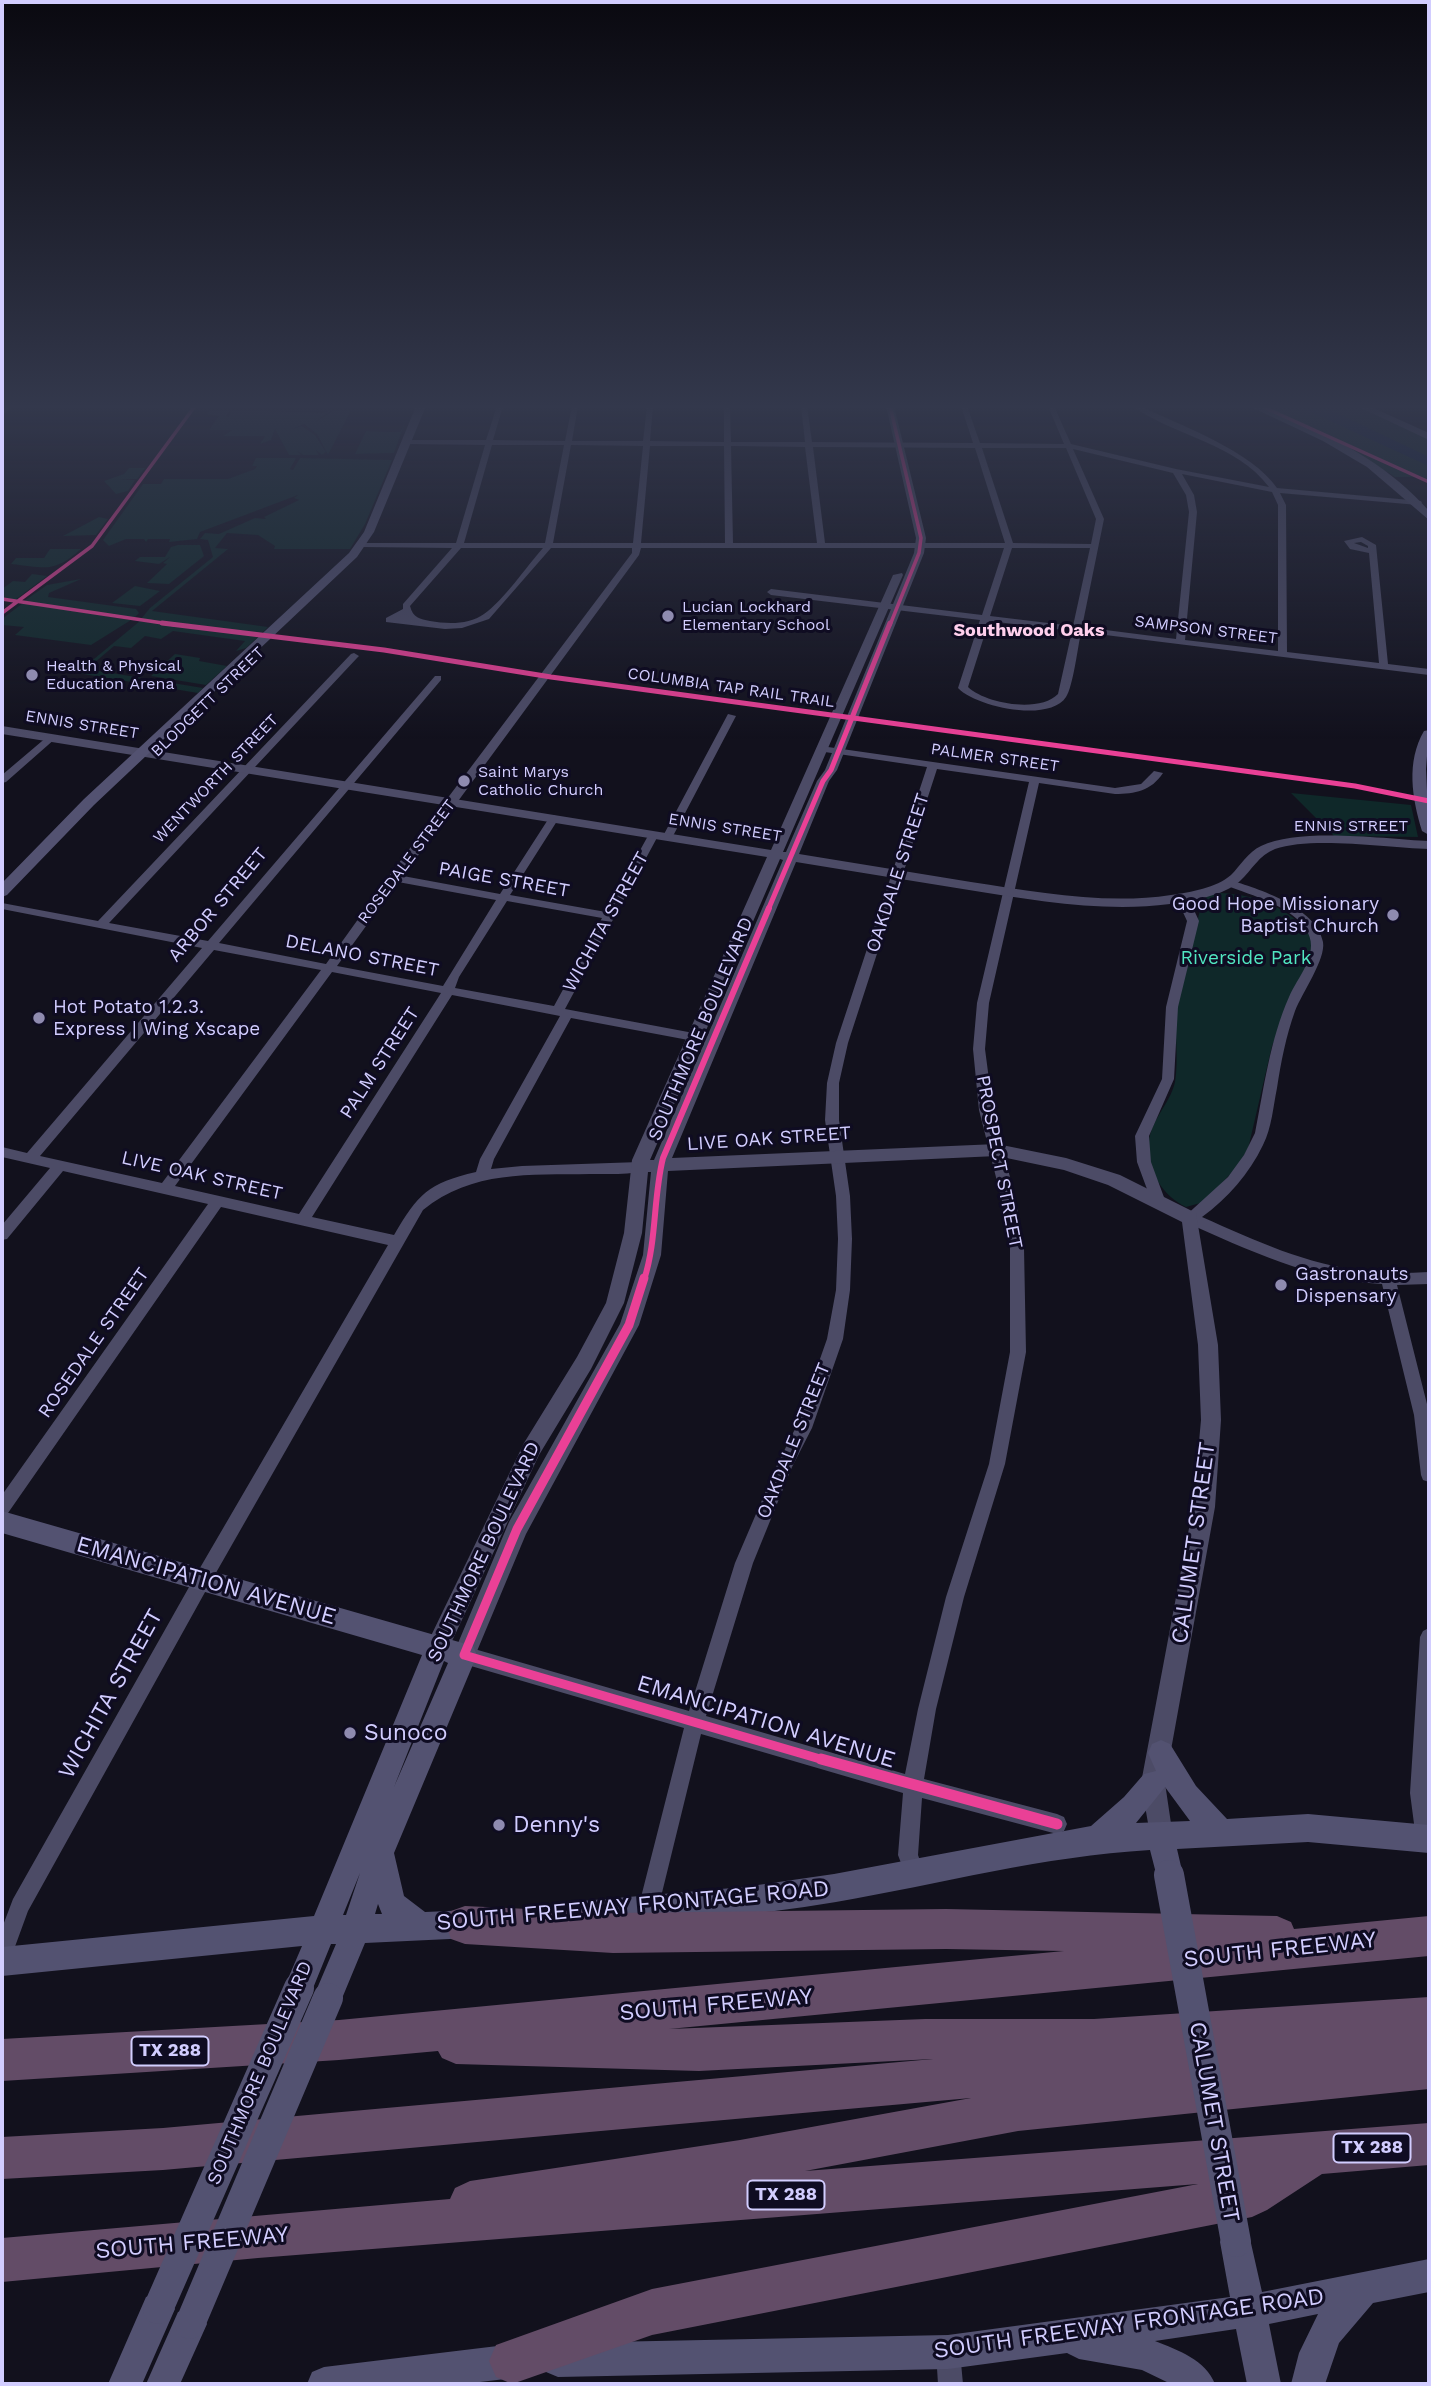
<!DOCTYPE html>
<html>
<head>
<meta charset="utf-8">
<style>
	body { margin:0 }
	#map { position:relative; width:1431px; height:2386px; overflow:hidden; background:#12111d; font-family:"Work Sans",sans-serif }
	canvas { display:block }
	.frame { position:absolute; inset:0; border:4px solid #d2cdff; pointer-events:none }
</style>
</head>
<body>
<div id="map">
<canvas width="1431" height="2386"></canvas>
<div class="frame"></div>
</div>
<script>
const ctx = document.querySelector('canvas').getContext('2d');
ctx.lineJoin = 'round';
function fill(path, color) { ctx.fillStyle = color; ctx.fill(path, 'evenodd'); }
function trace(path, color, width, dash) { ctx.strokeStyle = color; ctx.lineWidth = width; ctx.lineCap = dash ? 'butt' : 'round'; ctx.setLineDash(dash || []); ctx.stroke(path); }
function label(font, color, halo, rows, align = 'center') {
  ctx.font = font + ' "Work Sans",sans-serif'; ctx.lineWidth = 6; ctx.setLineDash([]); ctx.textBaseline = 'middle'; ctx.strokeStyle = halo; ctx.fillStyle = color; for (const [text, x, y, turn = 0] of rows) {
    ctx.save(); ctx.translate(x, y); ctx.rotate((+turn || 0) * Math.PI / 180); ctx.textAlign = isNaN(turn) ? turn : align; if (halo) ctx.strokeText(text, 0, 0); ctx.fillText(text, 0, 0); ctx.restore();
  }
}
const green = new Path2D(`
	M 1259,406 L 1358,406 L 1429,439 L 1429,483 L 1415,477 L 1395,477 L 1354,451 Z
	M 210,410 L 229,411 L 226,416 L 229,417 L 231,410 L 323,413 L 332,410 L 315,422 L 335,410 L 351,410 L 328,455 L 317,434 L 304,424 L 292,429 L 302,426 L 315,435 L 326,452 L 322,455 L 316,450 L 319,455 L 303,455 L 297,451 L 301,455 L 289,455 L 275,429 L 271,440 L 260,444 L 265,436 L 223,436 L 232,430 L 209,430 L 219,416 L 207,414 Z
	M 406,420 L 394,453 L 355,454 L 366,431 L 400,432 Z
	M 256,458 L 296,458 L 290,469 L 293,470 L 300,458 L 392,460 L 365,524 L 350,549 L 274,549 L 275,546 L 258,535 L 227,533 L 215,548 L 228,549 L 152,611 L 268,627 L 261,634 L 141,619 L 150,608 L 213,557 L 208,540 L 200,539 L 205,533 L 219,534 L 255,518 L 266,519 L 264,517 L 299,500 L 294,498 L 298,495 L 200,532 L 197,539 L 169,542 L 170,539 L 148,539 L 146,542 L 144,539 L 126,539 L 109,546 L 103,540 L 143,484 L 161,484 L 164,479 L 228,479 L 255,469 L 257,466 L 252,466 Z
	M 129,468 L 145,468 L 137,479 L 120,480 L 135,480 L 128,491 L 116,494 L 104,481 L 124,474 Z
	M 99,517 L 108,519 L 96,535 L 63,536 Z
	M 178,545 L 200,545 L 204,556 L 169,584 L 147,583 L 167,564 L 163,563 L 170,557 L 159,564 L 135,561 L 140,557 L 165,557 L 171,547 Z
	M 50,549 L 81,549 C 54,573 46,568 11,564 L 16,558 L 44,558 Z
	M 32,574 L 47,576 L 15,600 L 2,598 L 2,589 L 13,581 L 25,582 Z
	M 81,579 L 49,593 L 48,597 L 136,609 L 139,613 L 133,619 L 24,601 L 47,585 Z
	M 135,586 L 160,591 L 140,606 L 112,603 Z
	M 23,603 L 131,620 L 91,645 L 15,635 L 24,627 L 2,625 L 2,619 Z
	M 140,621 L 259,636 L 246,648 L 236,651 L 245,641 L 173,631 L 161,639 L 145,636 L 131,648 L 114,646 L 87,669 L 203,688 L 198,693 L 77,673 Z
	M 175,654 L 200,658 L 199,661 L 227,666 L 206,685 L 151,676 Z
	M 1291,793 L 1411,805 L 1418,837 L 1334,836 Z
	M 1219,893 C 1253,894 1291,907 1311,937 L 1312,954 L 1272,1046 L 1248,1149 L 1237,1167 L 1204,1202 L 1186,1207 C 1162,1195 1149,1173 1149,1146 C 1148,1122 1170,1105 1175,1082 C 1179,1058 1174,1035 1177,1011 C 1182,976 1193,940 1201,906 L 1207,896 Z`);
const water = new Path2D(`
	M 1297,406 L 1322,406 L 1429,457 L 1429,466 Z`);
const minor = new Path2D(`
	M 497,406 L 503,406 L 493,440 L 565,441 L 572,406 L 578,406 L 572,441 L 643,441 L 647,406 L 653,406 L 650,441 L 724,442 L 724,406 L 730,406 L 731,442 L 805,442 L 801,406 L 807,406 L 812,442 L 973,443 L 961,406 L 967,406 L 980,443 L 1064,444 L 1048,406 L 1054,406 L 1071,444 L 1176,469 L 1269,487 C 1236,443 1174,436 1132,406 L 1140,406 C 1180,425 1252,451 1277,488 L 1421,501 L 1422,503 L 1418,505 L 1280,493 L 1286,505 L 1287,652 L 1379,663 L 1369,553 L 1350,549 L 1344,541 L 1362,537 L 1376,545 L 1388,664 L 1429,669 L 1429,675 L 1081,632 C 1078,646 1073,687 1066,697 C 1049,723 976,707 958,688 L 980,620 L 771,595 L 767,592 L 771,589 L 982,615 L 1004,548 L 641,548 L 639,555 L 403,876 L 500,894 L 549,818 L 554,815 L 559,818 L 510,895 L 606,912 L 649,834 L 650,832 L 658,832 L 659,834 L 565,1009 L 715,1037 L 721,1041 L 715,1045 L 571,1018 L 494,1159 L 491,1169 L 522,1166 L 640,1162 L 647,1167 L 645,1171 C 628,1175 608,1174 590,1174 C 530,1175 472,1170 423,1210 L 209,1585 L 28,1911 L 9,1963 L 2,1967 L 2,1928 L 13,1899 L 197,1573 L 388,1245 L 221,1207 L 8,1513 L 2,1515 L 2,1495 L 208,1204 L 63,1171 L 7,1239 L 2,1240 L 2,1225 L 50,1168 L 2,1157 L 2,1147 L 27,1153 L 202,948 L 2,909 L 2,903 L 98,921 L 351,654 L 354,653 L 359,656 L 357,658 L 109,923 L 208,941 L 435,676 L 441,676 L 441,680 L 219,943 L 326,964 L 389,876 L 632,553 L 632,548 L 551,548 L 489,619 L 462,628 L 445,629 L 386,622 L 386,618 L 403,609 L 403,604 L 452,548 L 362,547 L 358,545 L 362,543 L 456,543 L 485,445 L 406,444 L 402,442 L 406,440 L 486,440 ZM 492,445 L 564,445 L 545,543 L 464,543 ZM 571,445 L 643,446 L 633,543 L 553,543 ZM 650,446 L 724,446 L 725,543 L 641,543 ZM 731,446 L 805,447 L 817,543 L 733,543 ZM 813,447 L 975,448 L 1005,543 L 825,543 ZM 982,448 L 1066,448 L 1096,519 L 1091,544 L 1013,543 ZM 1073,449 L 1173,473 L 1186,495 L 1189,512 L 1176,639 L 1082,627 L 1104,519 ZM 1182,474 L 1272,492 L 1278,505 L 1278,651 L 1185,640 L 1197,512 L 1194,495 ZM 1361,542 L 1368,546 L 1368,548 L 1354,543 ZM 461,548 L 543,548 C 526,567 504,600 484,614 C 469,625 447,624 430,621 C 420,619 413,618 410,606 ZM 1012,548 L 1090,548 L 1073,626 L 990,616 ZM 989,621 L 1072,631 L 1058,694 C 1040,713 986,704 968,687 ZM 398,882 L 496,900 L 443,986 L 337,966 ZM 507,901 L 602,918 L 554,1006 L 455,988 L 459,977 ZM 214,950 L 321,970 L 162,1183 L 40,1156 ZM 332,972 L 441,993 L 299,1214 L 175,1186 ZM 452,995 L 560,1016 L 480,1159 L 476,1172 C 428,1183 418,1194 394,1235 L 312,1217 Z
	M 728,714 L 736,716 L 673,836 L 668,839 L 664,838 L 663,836 Z
	M 48,736 L 56,738 L 6,782 L 2,783 L 2,775 Z
	M 821,746 L 1115,788 L 1141,784 L 1154,771 L 1163,773 C 1151,791 1135,794 1115,794 L 1039,783 L 989,1003 L 985,1049 L 993,1110 L 1016,1201 L 1024,1248 L 1026,1352 L 1005,1464 L 964,1597 L 936,1709 L 924,1779 L 1057,1814 L 1064,1817 L 1067,1824 L 1064,1831 L 1057,1834 L 922,1798 L 918,1855 L 924,1872 L 921,1879 L 914,1882 L 907,1879 L 898,1855 L 903,1793 L 701,1734 L 658,1909 L 655,1916 L 648,1919 L 641,1916 L 638,1909 L 684,1728 L 464,1664 L 458,1661 L 455,1655 L 458,1649 L 464,1646 L 689,1711 L 735,1563 L 777,1465 L 796,1427 L 827,1339 L 836,1290 L 838,1239 L 836,1196 L 825,1120 L 827,1083 L 836,1043 L 927,767 L 818,751 L 816,749 ZM 937,769 L 1029,782 L 977,1003 L 973,1049 L 979,1110 L 1002,1201 L 1010,1248 L 1010,1352 L 989,1464 L 946,1597 L 918,1709 L 905,1774 L 706,1716 L 753,1563 L 792,1467 L 812,1428 L 843,1339 L 850,1290 L 852,1239 L 850,1196 L 839,1120 L 839,1083 L 848,1043 Z
	M 1229,880 C 1258,888 1317,908 1323,942 C 1326,959 1302,993 1295,1011 C 1286,1036 1281,1062 1277,1088 C 1273,1107 1272,1127 1263,1145 C 1249,1174 1228,1198 1202,1217 C 1254,1240 1307,1265 1365,1271 C 1386,1274 1408,1273 1429,1272 L 1429,1284 L 1397,1285 L 1429,1412 L 1429,1482 L 1423,1480 L 1421,1475 L 1414,1415 L 1382,1284 C 1311,1280 1248,1250 1185,1222 L 1183,1218 L 1228,1177 L 1244,1155 L 1255,1133 C 1264,1087 1270,1040 1289,997 C 1297,978 1319,955 1308,933 C 1293,905 1252,896 1225,885 L 1225,881 Z
	M 1182,894 L 1188,897 L 1199,921 L 1178,1007 L 1174,1079 L 1149,1136 L 1151,1162 L 1165,1200 L 1158,1205 L 1151,1200 L 1137,1162 L 1135,1136 L 1162,1079 L 1166,1007 L 1187,921 L 1176,897 Z
	M 1429,1628 L 1429,1848 L 1426,1849 L 1419,1846 L 1416,1839 L 1410,1793 L 1420,1637 L 1423,1631 Z
	M 948,2340 L 957,2343 L 960,2352 L 963,2384 L 938,2384 L 936,2352 L 939,2343 Z`);
const tertiary = new Path2D(`
	M 886,406 L 894,406 L 926,538 L 924,553 L 837,770 L 829,781 L 799,854 C 856,863 914,873 971,882 C 1036,892 1106,905 1171,895 C 1191,892 1216,888 1231,875 C 1241,865 1248,852 1261,846 C 1299,827 1386,839 1429,841 L 1429,849 C 1388,848 1312,836 1275,849 C 1259,855 1252,870 1240,881 C 1223,896 1192,901 1170,904 C 1104,913 1034,900 969,890 C 911,881 853,871 796,862 L 672,1158 L 997,1144 L 1066,1158 L 1120,1175 L 1196,1213 L 1218,1345 L 1221,1420 L 1215,1507 L 1165,1783 L 1173,1837 L 1170,1846 L 1161,1849 L 1152,1846 L 1141,1783 L 1193,1507 L 1201,1420 L 1198,1345 L 1182,1222 L 1108,1185 L 1064,1170 L 997,1156 L 668,1171 L 661,1255 L 639,1325 L 526,1534 L 472,1663 L 464,1666 L 456,1663 L 453,1655 L 509,1522 L 620,1324 L 643,1255 L 651,1172 L 648,1172 L 642,1233 L 624,1303 L 591,1369 L 539,1455 L 445,1656 L 437,1659 L 429,1656 L 426,1648 L 429,1640 L 524,1443 L 577,1357 L 606,1303 L 624,1233 L 632,1160 L 767,857 L 2,734 L 2,726 L 771,850 L 893,575 L 902,573 L 903,575 L 783,852 L 786,852 L 817,781 L 825,770 L 914,553 L 916,538 ZM 780,859 L 783,860 L 654,1160 L 650,1160 Z`);
const secondary = new Path2D(`
	M 3,406 L 13,406 L 2,416 L 2,407 Z
	M 416,406 L 426,406 L 374,532 L 357,557 L 94,805 L 7,895 L 2,897 L 2,883 L 84,799 L 349,553 L 364,532 Z
	M 1249,406 C 1265,405 1280,414 1295,421 C 1346,443 1392,469 1429,511 L 1429,520 L 1367,467 L 1323,441 Z
	M 1357,406 L 1369,406 L 1429,433 L 1429,440 Z
	M 1429,730 L 1426,769 L 1429,835 L 1422,831 C 1412,798 1406,762 1424,731 Z
	M 2,1511 L 473,1646 L 477,1655 L 394,1853 L 404,1896 L 425,1912 L 471,1910 L 481,1914 L 485,1924 L 481,1934 L 471,1938 L 365,1943 L 338,2008 L 328,2013 L 318,2008 L 313,1998 L 336,1944 L 331,1944 L 309,1998 L 299,2003 L 289,1998 L 284,1988 L 302,1946 L 2,1976 L 2,1947 L 314,1916 L 422,1655 L 2,1533 ZM 444,1661 L 448,1663 L 394,1787 ZM 360,1873 L 346,1915 L 343,1915 ZM 378,1904 L 382,1914 L 375,1914 Z
	M 1161,1740 L 1170,1744 L 1196,1786 L 1227,1819 L 1308,1814 L 1429,1825 L 1429,1853 L 1308,1842 L 1177,1849 L 1183,1875 L 1179,1885 L 1169,1889 L 1159,1885 L 1150,1850 C 1044,1856 940,1884 836,1902 C 752,1916 667,1922 582,1929 L 572,1925 L 568,1915 L 572,1905 L 582,1901 L 744,1887 L 834,1874 L 1091,1826 L 1124,1797 L 1144,1774 L 1156,1771 L 1148,1753 L 1152,1744 ZM 1165,1787 L 1190,1821 L 1136,1823 Z
	M 1236,2226 L 1248,2230 L 1262,2292 L 1429,2259 L 1429,2292 L 1373,2303 L 1339,2343 L 1325,2384 L 1291,2384 L 1299,2353 L 1318,2314 L 1269,2324 L 1281,2384 L 1247,2384 L 1236,2329 L 1155,2341 C 1178,2350 1206,2360 1215,2384 L 1171,2384 L 1142,2370 L 1079,2359 L 1067,2353 L 948,2369 L 558,2377 L 546,2372 L 541,2360 L 546,2348 L 558,2343 L 948,2335 L 1230,2297 L 1220,2242 L 1224,2230 Z
	M 158,2292 L 170,2297 L 175,2309 L 142,2384 L 108,2384 L 146,2297 Z
	M 190,2307 L 202,2312 L 207,2324 L 180,2384 L 146,2384 L 178,2312 Z
	M 514,2344 L 526,2349 L 531,2361 L 526,2373 L 514,2378 L 463,2384 L 307,2384 L 312,2372 L 324,2367 Z`);
const motorway = new Path2D(`
	M 465,1906 L 613,1913 L 946,1909 L 1277,1916 L 1291,1922 L 1294,1929 L 1429,1916 L 1429,1956 L 669,2029 L 925,2019 L 1094,2019 L 1429,1997 L 1429,2089 L 1018,2131 L 805,2171 L 1429,2123 L 1429,2165 L 1322,2174 L 1267,2210 L 1252,2217 L 652,2335 L 512,2384 L 496,2377 L 489,2361 L 496,2345 L 652,2289 L 1198,2184 L 258,2258 L 2,2282 L 2,2238 L 450,2199 L 455,2188 L 470,2181 L 740,2140 L 971,2098 L 163,2170 L 2,2179 L 2,2137 L 163,2128 L 933,2059 L 699,2071 L 456,2064 L 442,2058 L 438,2051 L 339,2060 L 2,2081 L 2,2039 L 339,2020 L 1064,1951 L 946,1949 L 613,1953 L 465,1944 L 451,1939 L 446,1925 L 451,1911 Z`);
const secondaryBridge = new Path2D(`
	M 1169,1875 L 1236,2242
	M 158,2309 L 299,1988
	M 190,2324 L 328,1998`);
const cyclewayFar4 = new Path2D(`
	M 1261,406 L 1429,482
	M 2,599 L 176,625
	M 2,613 L 92,546 L 195,406
	M 890,625 L 919,553 L 921,538 L 890,406`);
const cyclewayFar3 = new Path2D(`
	M 162,623 L 384,650 L 551,677 L 1355,786 L 1429,801
	M 768,910 L 823,781 L 831,770 L 890,623`);
const cyclewayFar2 = new Path2D(`
	M 644,1280 C 657,1240 653,1198 663,1158 L 769,908`);
const cyclewayFar1 = new Path2D(`
	M 644,1278 L 629,1325 L 517,1529 L 464,1655 L 827,1761`);
const cycleway = new Path2D(`
	M 821,1759 L 1057,1824`);
const markers = [
	[668,616,7,"#8f8bb0"],
	[32,675,7,"#8f8bb0"],
	[464,781,7,"#8f8bb0"],
	[1393,915,7,"#8f8bb0"],
	[39,1018,7,"#8f8bb0"],
	[1281,1285,7,"#8f8bb0"],
	[350,1733,7,"#8f8bb0"],
	[499,1825,7,"#8f8bb0"]
];
const farPoinames = [
	["Lucian Lockhard",682,607],
	["Elementary School",682,625],
	["Health & Physical",46,666],
	["Education Arena",46,684],
	["Saint Marys",478,772],
	["Catholic Church",478,790]
];
const farStreetnames = [
	["SAMPSON STREET",1206,630,7],
	["COLUMBIA TAP RAIL TRAIL",731,688,8],
	["BLODGETT STREET",208,702,-44],
	["ENNIS STREET",82,725,9],
	["PALMER STREET",995,758,8],
	["WENTWORTH STREET",216,779,-46],
	["ENNIS STREET",1351,826],
	["ENNIS STREET",725,828,9],
	["ROSEDALE STREET",407,862,-53]
];
const farNeighbourhoodnames = [
	["Southwood Oaks",1029,631]
];
const shields = [
	[170,2051,77],
	[1372,2148,77],
	[786,2195,77]
];
const shieldNames = [
	["TX 288",170,2051],
	["TX 288",1372,2148],
	["TX 288",786,2195]
];
const streetNames = [
	["OAKDALE STREET",898,873,-72],
	["PAIGE STREET",504,880,10],
	["ARBOR STREET",218,905,-50],
	["WICHITA STREET",606,922,-61],
	["DELANO STREET",362,956,11],
	["SOUTHMORE BOULEVARD",701,1029,-67],
	["PALM STREET",380,1063,-57],
	["LIVE OAK STREET",769,1139,-4],
	["PROSPECT STREET",999,1162,79],
	["LIVE OAK STREET",202,1176,13],
	["ROSEDALE STREET",94,1343,-55],
	["OAKDALE STREET",794,1441,-68],
	["SOUTHMORE BOULEVARD",484,1552,-65],
	["SOUTHMORE BOULEVARD",260,2073,-67]
];
const poiNames = [
	["Good Hope Missionary",1379,904,"right"],
	["Baptist Church",1379,926,"right"],
	["Hot Potato 1.2.3.",53,1007],
	["Express | Wing Xscape",53,1029],
	["Gastronauts",1295,1274],
	["Dispensary",1295,1296]
];
const parkNames = [
	["Riverside Park",1246,958]
];
const nearStreetnames = [
	["CALUMET STREET",1194,1543,-82],
	["EMANCIPATION AVENUE",206,1581,16],
	["WICHITA STREET",111,1694,-61],
	["EMANCIPATION AVENUE",766,1722,17],
	["SOUTH FREEWAY FRONTAGE ROAD",633,1906,-5],
	["SOUTH FREEWAY",1280,1950,-6],
	["SOUTH FREEWAY",716,2005,-5],
	["CALUMET STREET",1214,2122,80],
	["SOUTH FREEWAY",192,2243,-5],
	["SOUTH FREEWAY FRONTAGE ROAD",1129,2324,-8]
];
const nearPoinames = [
	["Sunoco",364,1733],
	["Denny's",513,1825]
];
fill(green, '#0f2829');
fill(water, '#071a3e');
fill(minor, '#4c4b66');
fill(tertiary, '#4c4b66');
fill(secondary, '#535271');
fill(motorway, '#634c67');
trace(secondaryBridge, '#535271', 30);
trace(cyclewayFar4, '#ea4096', 3.5);
trace(cyclewayFar3, '#ea4096', 5);
trace(cyclewayFar2, '#ea4096', 6);
trace(cyclewayFar1, '#ea4096', 9);
trace(cycleway, '#ea4096', 11);
const sky = ctx.createLinearGradient(0, 0, 0, 740);
sky.addColorStop(0, '#0a0910');
sky.addColorStop(0.55, '#33384c');
sky.addColorStop(1, '#33384c00');
ctx.fillStyle = sky;
ctx.fillRect(0, 0, 1431, 740);
for (const [x, y, r, color] of markers) { const dot = new Path2D(); dot.arc(x, y, r, 0, 2 * Math.PI); ctx.fillStyle = color; ctx.fill(dot); trace(dot, '#0f0c22', 2.5); }
label('16px', '#d2cdff', '#0f0c22', farPoinames, 'left');
label('16px', '#d2cdff', '#0f0c22', farStreetnames);
label('bold 18px', '#ffcfed', '#0f0c22', farNeighbourhoodnames);
for (const [x, y, w] of shields) { const box = new Path2D(); box.roundRect(x - w / 2, y - 14.5, w, 29, 5); ctx.fillStyle = '#0f0c22'; ctx.fill(box); trace(box, '#d2cdff', 2); }
label('bold 18px', '#d2cdff', null, shieldNames);
label('19px', '#d2cdff', '#0f0c22', streetNames);
label('19px', '#d2cdff', '#0f0c22', poiNames, 'left');
label('19px', '#51e7c1', '#0f0c22', parkNames);
label('23px', '#d2cdff', '#0f0c22', nearStreetnames);
label('23px', '#d2cdff', '#0f0c22', nearPoinames, 'left');
</script>
</body>
</html>
